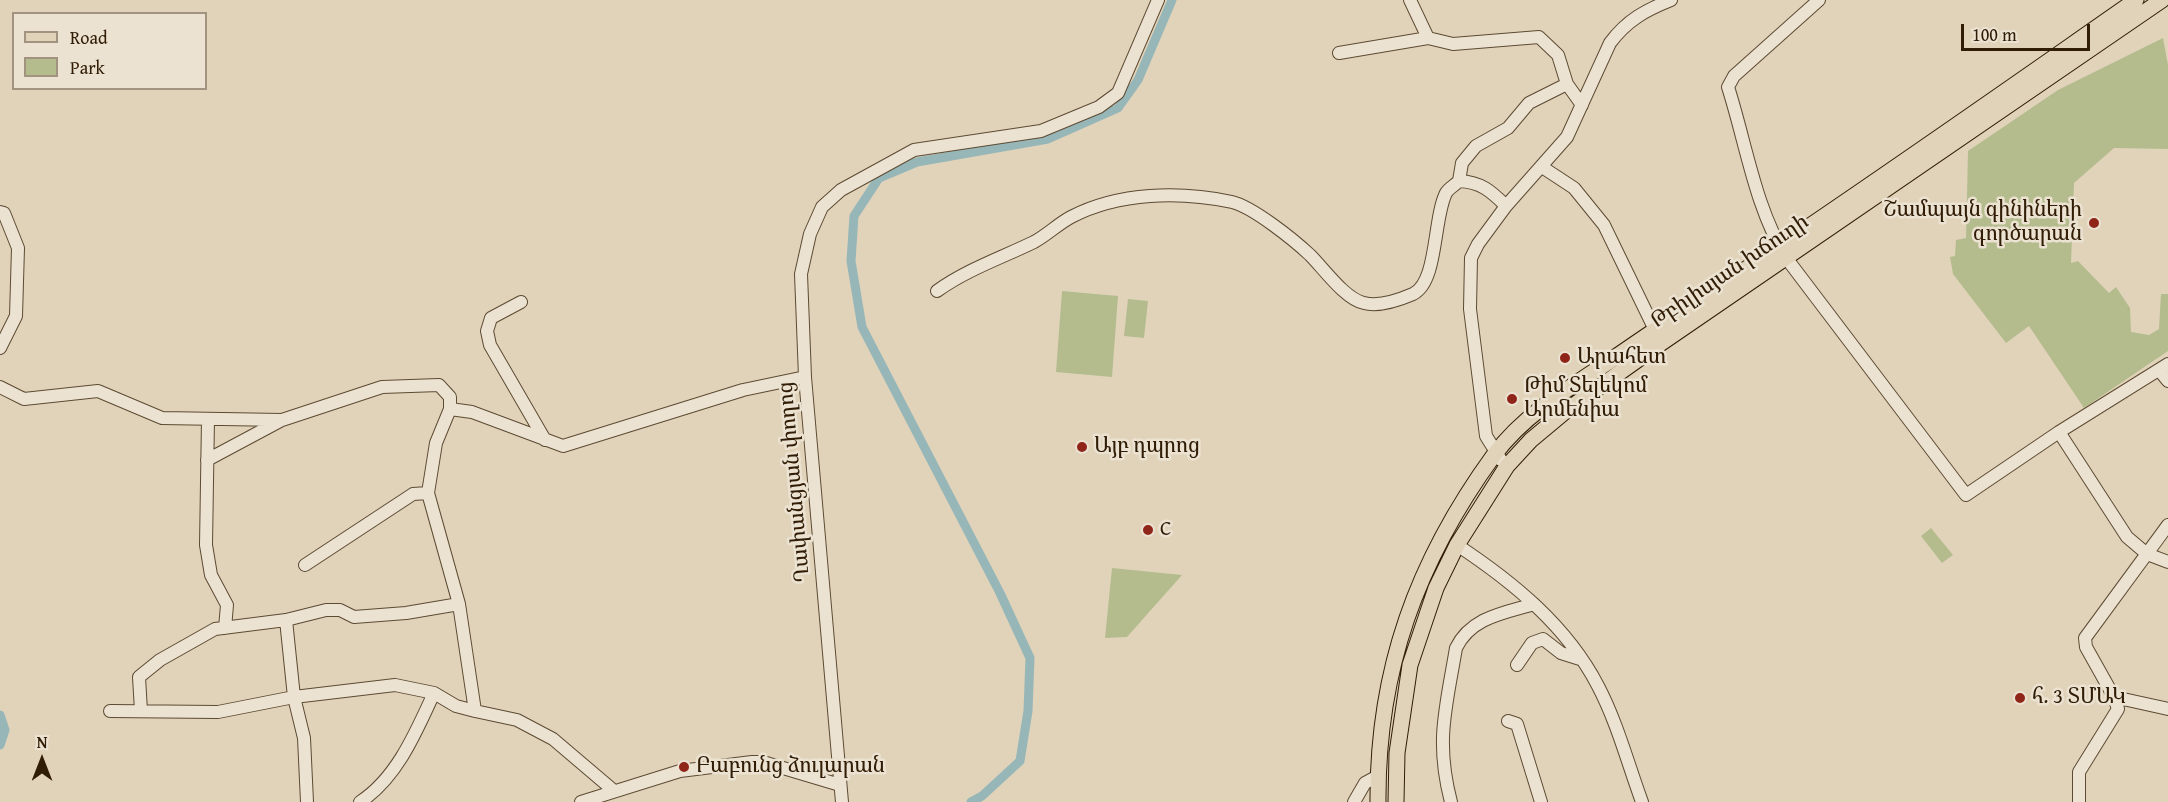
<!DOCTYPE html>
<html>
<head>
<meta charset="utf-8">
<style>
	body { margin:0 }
	#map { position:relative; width:2168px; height:802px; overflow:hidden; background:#e0d3b9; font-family:"Gentium Book Plus",serif }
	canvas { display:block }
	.legend { position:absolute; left:12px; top:12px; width:195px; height:78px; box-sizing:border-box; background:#ebe2d2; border:2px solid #a19380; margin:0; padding:8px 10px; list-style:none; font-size:18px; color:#311d05 }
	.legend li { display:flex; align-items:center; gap:12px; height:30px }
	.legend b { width:30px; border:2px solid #a19380 }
	.north { position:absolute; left:12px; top:730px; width:60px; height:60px; -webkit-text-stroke:4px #ebe2d2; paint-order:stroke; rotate:0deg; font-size:16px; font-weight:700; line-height:24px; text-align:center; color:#311d05 }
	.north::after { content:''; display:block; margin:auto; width:21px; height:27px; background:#311d05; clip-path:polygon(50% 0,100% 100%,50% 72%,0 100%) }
	.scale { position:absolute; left:1961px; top:24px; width:129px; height:27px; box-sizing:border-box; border:3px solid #311d05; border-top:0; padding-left:8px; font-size:18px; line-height:21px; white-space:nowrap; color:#311d05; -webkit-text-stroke:4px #ebe2d2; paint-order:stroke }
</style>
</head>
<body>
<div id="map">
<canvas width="2168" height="802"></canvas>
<ul class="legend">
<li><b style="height:8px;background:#e0d3b9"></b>Road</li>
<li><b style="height:16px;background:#b4bc8e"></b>Park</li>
</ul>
<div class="north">N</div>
<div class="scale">100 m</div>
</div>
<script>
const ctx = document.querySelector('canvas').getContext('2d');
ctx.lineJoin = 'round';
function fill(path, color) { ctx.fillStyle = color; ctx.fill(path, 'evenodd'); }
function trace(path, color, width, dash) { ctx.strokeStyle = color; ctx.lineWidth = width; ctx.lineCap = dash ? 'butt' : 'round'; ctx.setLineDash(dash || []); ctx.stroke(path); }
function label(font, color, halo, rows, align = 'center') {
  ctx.font = font + ' "Gentium Book Plus","Noto Serif Armenian",serif'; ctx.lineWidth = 5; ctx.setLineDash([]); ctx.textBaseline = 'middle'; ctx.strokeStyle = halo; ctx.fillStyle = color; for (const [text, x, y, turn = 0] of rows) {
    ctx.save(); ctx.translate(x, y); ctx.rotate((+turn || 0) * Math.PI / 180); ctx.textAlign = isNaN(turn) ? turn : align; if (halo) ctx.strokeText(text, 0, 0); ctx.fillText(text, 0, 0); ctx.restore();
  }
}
const green = new Path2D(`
	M 2163,38 L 2168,65 L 2168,149 L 2114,148 L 2074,183 L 2071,263 L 2078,261 L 2109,293 L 2116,287 L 2130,308 L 2131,332 L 2149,335 L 2159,329 L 2161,294 L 2168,294 L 2168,351 L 2084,408 L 2029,326 L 2006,343 L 1953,274 L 1950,257 L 1955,256 L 1956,240 L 1966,238 L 1968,151 L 2058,90 Z
	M 1062,291 L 1118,296 L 1112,377 L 1056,372 Z
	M 1128,299 L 1148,301 L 1144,338 L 1124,336 Z
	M 1931,528 L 1953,555 L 1942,563 L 1921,536 Z
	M 1112,568 L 1182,575 L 1127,637 L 1105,638 Z`);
const canal = new Path2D(`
	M 0,715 L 5,730 L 0,745
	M 971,802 L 982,796 L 1020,761 L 1028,711 L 1030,658 L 1000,593 L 862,327 L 851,261 L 854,216 L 879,178 L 917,162 L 1048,139 L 1118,108 L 1138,80 L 1172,0`);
const minor = new Path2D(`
	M 1410,0 L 1428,38 L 1453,44 L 1539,37 L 1558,55 L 1567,84 L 1582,105
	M 1819,0 L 1734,76 L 1728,87 C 1746,143 1755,208 1787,259 L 1966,495 L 2059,432 L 2168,364
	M 1339,53 L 1428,38
	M 1542,167 L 1574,188 L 1604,225 L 1655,330
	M 1459,181 L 1462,163 L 1476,146 L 1508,128 L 1529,103 L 1567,84
	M 0,212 L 4,213 L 18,248 L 16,316 L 0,348
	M 937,291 C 966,270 1001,258 1034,242 C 1047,235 1058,224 1071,217 C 1119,192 1180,191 1232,202 C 1253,207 1294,240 1310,255 C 1324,269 1345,299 1364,303 C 1379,307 1399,300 1413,294 C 1438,282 1433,219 1446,193 C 1448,189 1455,185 1459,181 C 1481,182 1491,191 1506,206
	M 521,302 L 491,318 L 487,331 L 490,345 L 545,440
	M 2159,370 L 2168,381
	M 0,387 L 24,399 L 98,391 L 162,418 L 282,420 L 382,387 L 439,385 L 450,397 L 450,409
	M 208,419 L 206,545 L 211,575 L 227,605 L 225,628
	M 2059,432 L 2127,537 L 2147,554 L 2168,562
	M 207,460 L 280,421
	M 1501,460 L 1486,436 L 1470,309 L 1471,258 L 1478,244 L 1506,206 L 1567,137 L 1610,43 C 1627,20 1646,10 1671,0
	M 1457,545 C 1513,582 1567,626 1598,686 C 1617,722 1628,764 1642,802
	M 305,565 L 413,494 L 428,493
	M 286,620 L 294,697 L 304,738 L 307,802
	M 1517,665 L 1532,643 L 1543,639 L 1561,653 L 1580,659
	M 2114,697 L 2168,709
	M 110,711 L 218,712 L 294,697 L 395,685 L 434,693 L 456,706 L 475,711
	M 141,711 L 139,677 L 160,660 L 215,629 L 286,620 L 326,610 L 340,610 L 354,617 L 406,613 L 459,604
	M 1508,721 L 1517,724 L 1541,802
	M 613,790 L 553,739 L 517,720 L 475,711 L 459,604 L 428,493 L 436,443 L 450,409 L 472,412 L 563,446 L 743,390 L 805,377
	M 360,802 C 397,778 416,732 434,693
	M 581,802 L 680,771 L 752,762 L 763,762 L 840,785
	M 842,802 L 805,377 L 801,274 L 810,234 L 822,207 L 841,190 L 914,150 L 1041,131 L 1099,107 L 1118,93 L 1158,0
	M 1354,802 L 1365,783 L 1378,776
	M 1451,802 C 1435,741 1446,708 1456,648 C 1471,617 1504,613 1534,604
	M 2079,802 L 2079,772 L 2118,709 L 2114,697 L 2086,647 L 2085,638 L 2168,525`);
const major = new Path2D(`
	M 1378,802 C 1377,670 1417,561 1494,455 C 1523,416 1567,389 1607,363 C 1650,333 1694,304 1737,275 C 1872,185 2004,92 2136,0
	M 1396,802 L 1397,753 L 1410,665 L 1436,588 L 1457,545 L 1507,466 L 1531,440 L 1567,410 L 1657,346 L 2162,0`);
const markers = [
	[2094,223,6,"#8f2418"],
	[1565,358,6,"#8f2418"],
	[1512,399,6,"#8f2418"],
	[1082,447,6,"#8f2418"],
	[1148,530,6,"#8f2418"],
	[2020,698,6,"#8f2418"],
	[684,767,6,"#8f2418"]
];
const poiNames = [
	["Շամպայն գինիների",2082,211,"right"],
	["գործարան",2082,235,"right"],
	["Արահետ",1577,358],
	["Թիմ Տելեկոմ",1524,387],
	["Արմենիա",1524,411],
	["Այբ դպրոց",1094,447],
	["C",1160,530],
	["հ. 3 ՏՄԱԿ",2032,698],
	["Բաբունց ձուլարան",696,767]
];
const streetNames = [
	["Թբիլիսյան խճուղի",1730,272,-34],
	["Ղափանցյան փողոց",795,482,-95]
];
fill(green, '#b4bc8e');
trace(canal, '#97b6b8', 9);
trace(minor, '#5d4a32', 14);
trace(major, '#311d05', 17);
trace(minor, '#ebe2d2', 12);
trace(major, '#e0d3b9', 15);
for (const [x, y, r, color] of markers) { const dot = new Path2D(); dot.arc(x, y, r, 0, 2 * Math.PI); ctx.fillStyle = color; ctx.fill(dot); trace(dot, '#ebe2d2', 2); }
label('21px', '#311d05', '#ebe2d2', poiNames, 'left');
label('21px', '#311d05', '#ebe2d2', streetNames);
</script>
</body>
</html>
